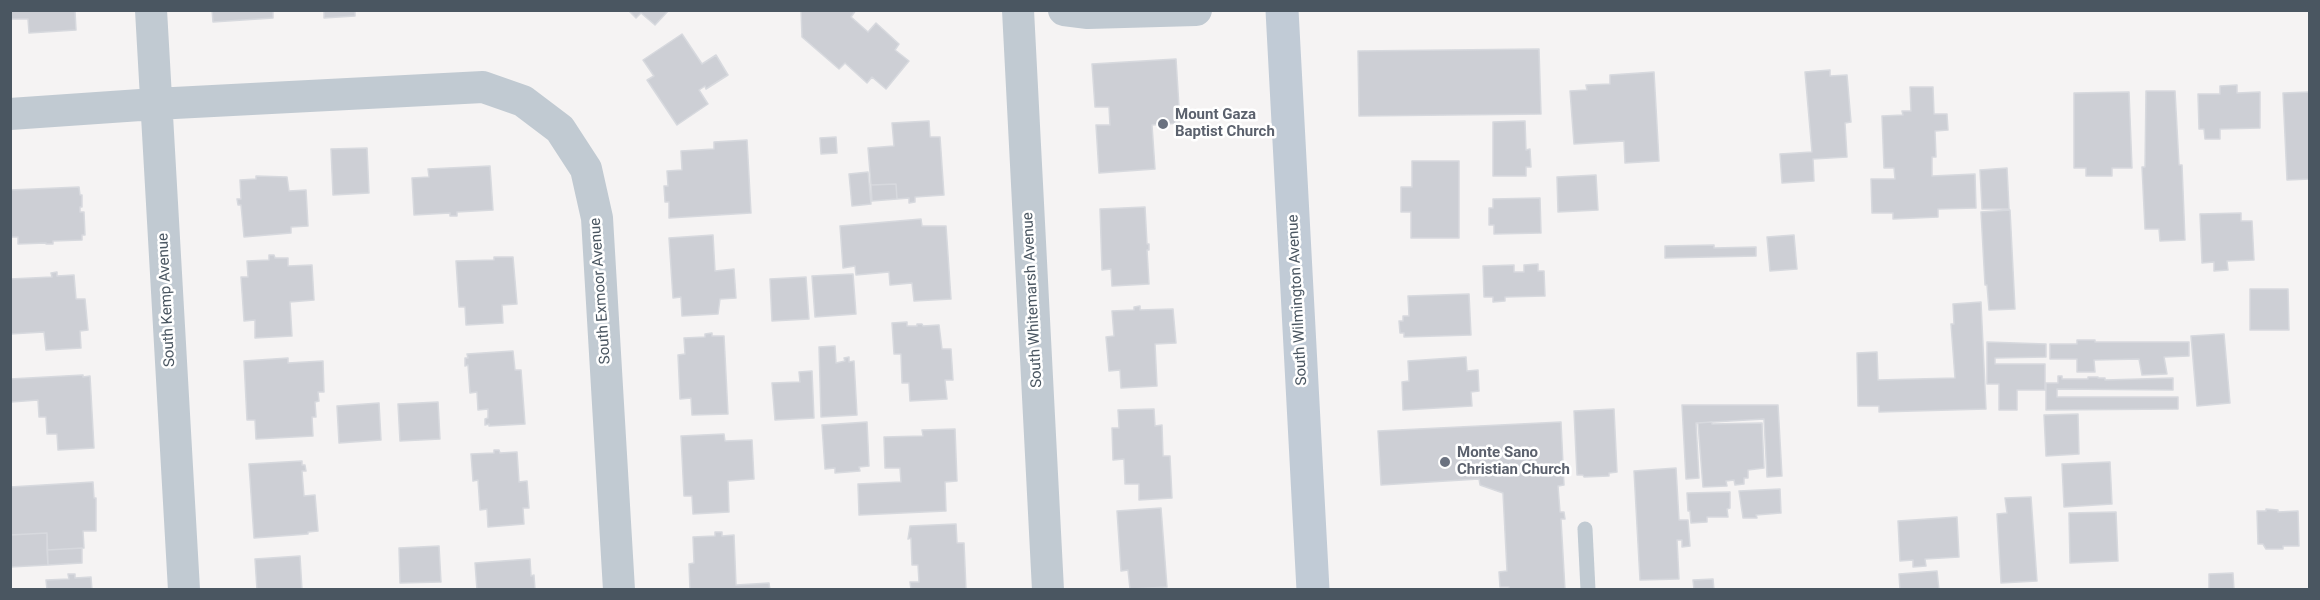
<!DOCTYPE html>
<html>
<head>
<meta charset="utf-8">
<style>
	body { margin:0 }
	#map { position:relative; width:2320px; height:600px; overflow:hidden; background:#f5f3f3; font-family:Roboto,sans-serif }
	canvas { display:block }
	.frame { position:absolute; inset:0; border:12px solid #4a5661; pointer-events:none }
</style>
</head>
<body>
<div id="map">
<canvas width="2320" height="600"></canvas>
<div class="frame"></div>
</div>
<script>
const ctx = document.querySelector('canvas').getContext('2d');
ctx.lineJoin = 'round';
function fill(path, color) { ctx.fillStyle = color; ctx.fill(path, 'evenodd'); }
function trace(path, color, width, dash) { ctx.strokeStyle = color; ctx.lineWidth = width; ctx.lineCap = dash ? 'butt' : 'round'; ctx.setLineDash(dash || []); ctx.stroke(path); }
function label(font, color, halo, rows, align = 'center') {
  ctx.font = font + ' Roboto,sans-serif'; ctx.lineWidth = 5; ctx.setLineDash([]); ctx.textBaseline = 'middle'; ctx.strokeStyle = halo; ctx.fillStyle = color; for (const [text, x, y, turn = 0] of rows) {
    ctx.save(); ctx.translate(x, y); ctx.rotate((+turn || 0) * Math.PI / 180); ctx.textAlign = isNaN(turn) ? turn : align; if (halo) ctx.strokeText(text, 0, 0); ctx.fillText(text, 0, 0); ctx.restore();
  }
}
const building = new Path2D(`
	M 10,10 L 78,10 L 75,11 L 76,30 L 29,33 L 28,19 L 10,19 Z
	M 212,10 L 273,10 L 273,18 L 213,22 Z
	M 324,10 L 355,10 L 355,16 L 324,18 Z
	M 628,10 L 669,10 L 655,25 L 641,13 L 636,18 Z
	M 801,10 L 856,10 L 851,17 L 868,32 L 876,23 L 899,44 L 895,50 L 909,61 L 886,89 L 872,77 L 867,83 L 845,63 L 839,69 L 802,37 Z
	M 682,34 L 702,64 L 716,55 L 728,75 L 706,89 L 705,86 L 699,90 L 708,104 L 677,125 L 647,80 L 654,76 L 643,60 Z
	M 1539,49 L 1541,114 L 1359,116 L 1358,51 Z
	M 1176,59 L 1180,123 L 1152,125 L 1155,169 L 1099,173 L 1096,125 L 1110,125 L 1109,107 L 1095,107 L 1092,64 Z
	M 1830,70 L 1830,76 L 1847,75 L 1851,122 L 1845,123 L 1847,157 L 1813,159 L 1814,181 L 1782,183 L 1780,154 L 1812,152 L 1805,72 Z
	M 1654,72 L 1659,161 L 1625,163 L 1624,141 L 1574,144 L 1570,91 L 1587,90 L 1586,85 L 1610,84 L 1610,75 Z
	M 2237,85 L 2237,93 L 2260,92 L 2260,128 L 2220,129 L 2220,139 L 2205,139 L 2204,129 L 2199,129 L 2198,94 L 2220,94 L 2220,86 Z
	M 1910,87 L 1933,87 L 1934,114 L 1947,114 L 1948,130 L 1935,131 L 1936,157 L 1932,157 L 1932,176 L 1975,174 L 1976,208 L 1938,209 L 1938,217 L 1893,219 L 1893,213 L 1872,213 L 1871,179 L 1895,179 L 1894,168 L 1884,168 L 1882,116 L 1903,115 L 1902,111 L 1911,111 Z
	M 2146,91 L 2175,91 L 2179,165 L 2182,165 L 2185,240 L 2160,241 L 2159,229 L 2145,229 L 2142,167 L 2145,167 Z
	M 2129,92 L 2132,168 L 2112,168 L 2112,176 L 2086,176 L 2086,168 L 2074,168 L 2074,93 Z
	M 2310,92 L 2310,179 L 2287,180 L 2283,93 Z
	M 929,121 L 930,137 L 940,137 L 944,195 L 915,197 L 915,202 L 909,203 L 909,198 L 897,199 L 896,184 L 871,185 L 868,148 L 894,146 L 892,123 Z
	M 1525,121 L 1526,150 L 1530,149 L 1531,167 L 1526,167 L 1526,176 L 1493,176 L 1493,122 Z
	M 836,137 L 837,153 L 821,154 L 820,138 Z
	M 747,140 L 751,213 L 669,218 L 669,202 L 665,202 L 664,186 L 668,186 L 667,171 L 682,170 L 681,151 L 714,149 L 714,142 Z
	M 367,148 L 369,193 L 333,195 L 331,149 Z
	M 1412,161 L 1459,161 L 1459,238 L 1411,238 L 1411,212 L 1401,212 L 1401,187 L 1412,187 Z
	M 490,166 L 493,210 L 457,212 L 457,216 L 450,216 L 450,213 L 414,215 L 412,178 L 429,177 L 428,169 Z
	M 2007,168 L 2009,209 L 1982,209 L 1980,170 Z
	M 868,172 L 871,204 L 852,206 L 849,174 Z
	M 1596,175 L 1598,210 L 1558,212 L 1557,177 Z
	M 256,176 L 287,177 L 289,191 L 306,190 L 308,226 L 291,227 L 291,233 L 244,237 L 241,205 L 238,205 L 237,199 L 241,199 L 240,180 L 256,179 Z
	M 896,184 L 897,199 L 872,201 L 871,185 Z
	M 79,187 L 80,195 L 82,195 L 82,207 L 80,207 L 80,212 L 84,212 L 85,235 L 82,235 L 82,240 L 53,241 L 53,244 L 46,244 L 46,243 L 18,244 L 18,237 L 10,237 L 10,190 Z
	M 1540,198 L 1541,233 L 1494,234 L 1494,225 L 1489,225 L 1489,208 L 1493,208 L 1493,199 Z
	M 1145,207 L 1147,244 L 1149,244 L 1149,250 L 1147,250 L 1149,284 L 1112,286 L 1111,269 L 1102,270 L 1100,209 Z
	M 2010,210 L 2015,309 L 1989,310 L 1987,285 L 1985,285 L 1981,212 Z
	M 2241,213 L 2241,221 L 2252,221 L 2254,260 L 2227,261 L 2228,270 L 2214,271 L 2214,262 L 2202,263 L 2200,214 Z
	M 921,219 L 922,226 L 946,226 L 951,299 L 914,301 L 912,283 L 890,285 L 889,272 L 856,275 L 855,266 L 843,268 L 840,226 Z
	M 713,235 L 715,271 L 734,269 L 736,298 L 720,299 L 718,314 L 682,316 L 681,297 L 673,298 L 669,238 Z
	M 1794,235 L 1797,269 L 1770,271 L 1767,237 Z
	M 1714,245 L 1714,248 L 1756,247 L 1756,256 L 1665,258 L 1665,246 Z
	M 269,255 L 274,255 L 275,258 L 288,258 L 288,266 L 312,265 L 314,300 L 290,302 L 292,336 L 255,338 L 255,320 L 244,321 L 241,277 L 248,277 L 247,261 L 269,260 Z
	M 494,257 L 513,257 L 517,304 L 502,305 L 503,323 L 466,325 L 465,307 L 459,307 L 456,261 L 494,260 Z
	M 1538,264 L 1538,271 L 1544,271 L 1545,296 L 1505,297 L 1505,301 L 1493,302 L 1493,297 L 1484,297 L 1483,266 L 1514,265 L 1514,272 L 1524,272 L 1524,265 Z
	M 57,272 L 57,276 L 74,275 L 76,299 L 85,299 L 88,330 L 80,331 L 81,348 L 46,350 L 44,332 L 10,334 L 10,279 L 52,277 L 51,273 Z
	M 853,274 L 856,314 L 815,317 L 812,276 Z
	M 806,277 L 809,319 L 772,321 L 770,279 Z
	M 2250,289 L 2288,289 L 2289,330 L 2250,330 Z
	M 1469,294 L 1471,335 L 1404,337 L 1404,333 L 1400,333 L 1399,321 L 1403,321 L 1403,316 L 1409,316 L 1408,296 Z
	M 1981,302 L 1986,409 L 1879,412 L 1879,406 L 1858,406 L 1857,353 L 1877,352 L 1878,380 L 1955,378 L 1951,324 L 1954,324 L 1953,304 Z
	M 1140,306 L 1140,310 L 1173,309 L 1176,343 L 1155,344 L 1157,386 L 1121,388 L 1120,370 L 1109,371 L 1106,337 L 1114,336 L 1112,311 L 1134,310 L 1134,307 Z
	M 907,322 L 907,326 L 917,326 L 917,324 L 922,324 L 923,326 L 939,325 L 942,349 L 951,349 L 953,380 L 945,380 L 947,399 L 910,401 L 909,383 L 902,383 L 901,354 L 894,354 L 892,323 Z
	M 712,333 L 712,336 L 724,336 L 728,414 L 692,415 L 691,398 L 680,399 L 678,355 L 685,354 L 684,338 L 705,337 L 705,334 Z
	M 2224,334 L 2230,403 L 2197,406 L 2191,336 Z
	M 2077,340 L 2095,340 L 2095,342 L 2189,342 L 2189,356 L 2164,357 L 2167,374 L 2142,375 L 2139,359 L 2094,360 L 2095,372 L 2077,372 L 2077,359 L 2050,359 L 2050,344 L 2077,344 Z
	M 1987,342 L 2046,344 L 2046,357 L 1995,358 L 1995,364 L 2045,364 L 2045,390 L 2017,390 L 2017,410 L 1999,410 L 1999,384 L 1987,384 Z
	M 835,346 L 836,363 L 845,361 L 844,358 L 849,357 L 849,362 L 854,361 L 857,415 L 821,417 L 819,347 Z
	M 513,351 L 515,370 L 521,370 L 525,424 L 489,426 L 489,424 L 485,425 L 485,419 L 488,418 L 488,409 L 478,410 L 477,392 L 470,393 L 468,365 L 465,366 L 465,358 L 468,358 L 467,354 Z
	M 1466,357 L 1467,371 L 1478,370 L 1479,391 L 1471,392 L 1472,406 L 1403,410 L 1402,382 L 1409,381 L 1408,361 Z
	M 288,358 L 288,363 L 323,361 L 324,392 L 318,392 L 319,401 L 315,402 L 316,417 L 312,417 L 313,436 L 256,439 L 255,420 L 247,420 L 244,361 Z
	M 812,371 L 814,418 L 775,420 L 772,383 L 800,382 L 799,372 Z
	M 83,375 L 83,377 L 90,376 L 94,448 L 58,450 L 57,434 L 47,434 L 46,417 L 39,417 L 38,400 L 11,402 L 10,379 Z
	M 2058,376 L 2062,376 L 2062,379 L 2088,379 L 2088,377 L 2098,377 L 2098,378 L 2105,378 L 2105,380 L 2173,378 L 2173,390 L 2057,389 L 2057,397 L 2178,397 L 2178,409 L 2046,410 L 2046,383 L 2058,383 Z
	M 438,402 L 440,439 L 400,441 L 398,404 Z
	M 379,403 L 381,440 L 339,443 L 337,406 Z
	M 1682,405 L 1778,405 L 1782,476 L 1767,477 L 1764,419 L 1696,423 L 1699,478 L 1686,479 Z
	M 1154,409 L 1155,426 L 1162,425 L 1163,456 L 1170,456 L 1172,498 L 1139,500 L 1139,484 L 1125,484 L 1124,459 L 1113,460 L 1112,428 L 1119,428 L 1118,410 Z
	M 1614,409 L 1617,472 L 1609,473 L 1609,476 L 1584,477 L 1583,475 L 1577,475 L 1574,411 Z
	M 2078,414 L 2079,454 L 2046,456 L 2044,415 Z
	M 867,422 L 869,466 L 859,467 L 860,471 L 835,473 L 835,468 L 825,469 L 822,425 Z
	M 1561,422 L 1564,485 L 1558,486 L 1560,512 L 1564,512 L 1565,519 L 1561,519 L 1565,590 L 1509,590 L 1509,587 L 1500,587 L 1499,572 L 1507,571 L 1503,493 L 1480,485 L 1479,479 L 1381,485 L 1378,431 Z
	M 1712,422 L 1712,424 L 1762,423 L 1764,468 L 1748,470 L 1748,478 L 1744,478 L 1744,484 L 1735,485 L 1734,480 L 1726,481 L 1727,486 L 1703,487 L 1698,423 Z
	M 955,429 L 957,481 L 945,482 L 946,511 L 859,515 L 858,484 L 901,482 L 900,468 L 885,468 L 884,437 L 923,436 L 922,430 Z
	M 724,434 L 725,441 L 752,440 L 754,479 L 728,481 L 729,512 L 693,514 L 692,496 L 684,496 L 681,436 Z
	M 494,450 L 499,450 L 500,453 L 517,452 L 519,482 L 527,481 L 529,508 L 523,508 L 524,524 L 488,527 L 487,509 L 480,510 L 478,480 L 473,481 L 471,454 L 494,453 Z
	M 302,461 L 302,465 L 305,465 L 306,471 L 302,471 L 304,496 L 315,495 L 318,531 L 308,532 L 308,534 L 254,538 L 249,464 Z
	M 2110,462 L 2112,504 L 2064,507 L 2062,464 Z
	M 1676,468 L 1679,520 L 1688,520 L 1690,546 L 1682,547 L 1682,540 L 1677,540 L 1679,579 L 1640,580 L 1634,471 Z
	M 93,482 L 94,498 L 96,498 L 96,531 L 83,531 L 84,548 L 47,550 L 47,533 L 10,535 L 10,487 Z
	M 1780,489 L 1781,513 L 1756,515 L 1757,518 L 1743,518 L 1739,491 Z
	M 1730,492 L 1730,508 L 1727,509 L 1728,517 L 1707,517 L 1707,522 L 1691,523 L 1690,511 L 1688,511 L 1687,493 Z
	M 2031,497 L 2037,581 L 2001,583 L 1997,514 L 2007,513 L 2005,498 Z
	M 1161,508 L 1167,587 L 1130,589 L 1128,570 L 1121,571 L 1117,511 Z
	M 2266,509 L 2278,510 L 2278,512 L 2298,511 L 2299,546 L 2283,546 L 2283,549 L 2266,549 L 2263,544 L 2258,544 L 2257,511 L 2266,511 Z
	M 2116,512 L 2118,561 L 2070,563 L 2069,513 Z
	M 1957,517 L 1959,557 L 1925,559 L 1926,566 L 1913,567 L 1913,560 L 1900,561 L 1898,521 Z
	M 956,524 L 957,543 L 964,543 L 966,590 L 911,590 L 910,582 L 919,582 L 918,565 L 912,565 L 911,538 L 908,539 L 910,526 Z
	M 715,532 L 722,532 L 722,536 L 734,535 L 736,585 L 769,583 L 770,590 L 690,590 L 689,564 L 694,563 L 693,537 L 715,536 Z
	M 47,533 L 48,565 L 10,567 L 10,535 Z
	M 439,546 L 441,582 L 400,583 L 399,548 Z
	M 82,548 L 82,563 L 48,565 L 47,550 Z
	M 300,556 L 302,590 L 257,590 L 255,559 Z
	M 530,559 L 531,576 L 534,575 L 535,590 L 477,590 L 475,563 Z
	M 1937,571 L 1939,590 L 1900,590 L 1899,574 Z
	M 2233,573 L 2234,590 L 2209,590 L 2209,574 Z
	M 68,574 L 75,574 L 75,578 L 91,577 L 92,590 L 47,590 L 46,580 L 69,579 Z
	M 1713,579 L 1714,590 L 1694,590 L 1693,580 Z`);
const service = new Path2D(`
	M 1585,529 L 1588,590`);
const minor = new Path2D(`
	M 151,10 L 184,590
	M 1018,10 L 1048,590
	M 1064,10 L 1088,13 L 1196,10
	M 10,114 L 155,104 L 483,87 L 523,101 L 560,129 L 586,169 L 597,218 L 619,590`);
const secondary = new Path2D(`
	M 1282,10 L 1313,590`);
const markers = [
	[1163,124,6,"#6b7280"],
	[1445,462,6,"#6b7280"]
];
const worshipNames = [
	["Mount Gaza",1175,115],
	["Baptist Church",1175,132],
	["Monte Sano",1457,453],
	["Christian Church",1457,470]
];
const streetNames = [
	["South Exmoor Avenue",601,291,-94],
	["South Kemp Avenue",167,300,-93],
	["South Whitemarsh Avenue",1033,300,-93],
	["South Wilmington Avenue",1298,300,-93]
];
fill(building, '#cdcfd5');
trace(building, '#d7d9de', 1.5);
trace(service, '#c1cad2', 15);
trace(minor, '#c1cad2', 32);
trace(secondary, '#c1cbd6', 33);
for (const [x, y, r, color] of markers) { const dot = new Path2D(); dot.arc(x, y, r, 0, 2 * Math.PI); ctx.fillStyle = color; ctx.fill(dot); trace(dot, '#fff', 2); }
label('bold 15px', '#5b616d', '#fff', worshipNames, 'left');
label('15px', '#4a5661', '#fff', streetNames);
</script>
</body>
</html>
